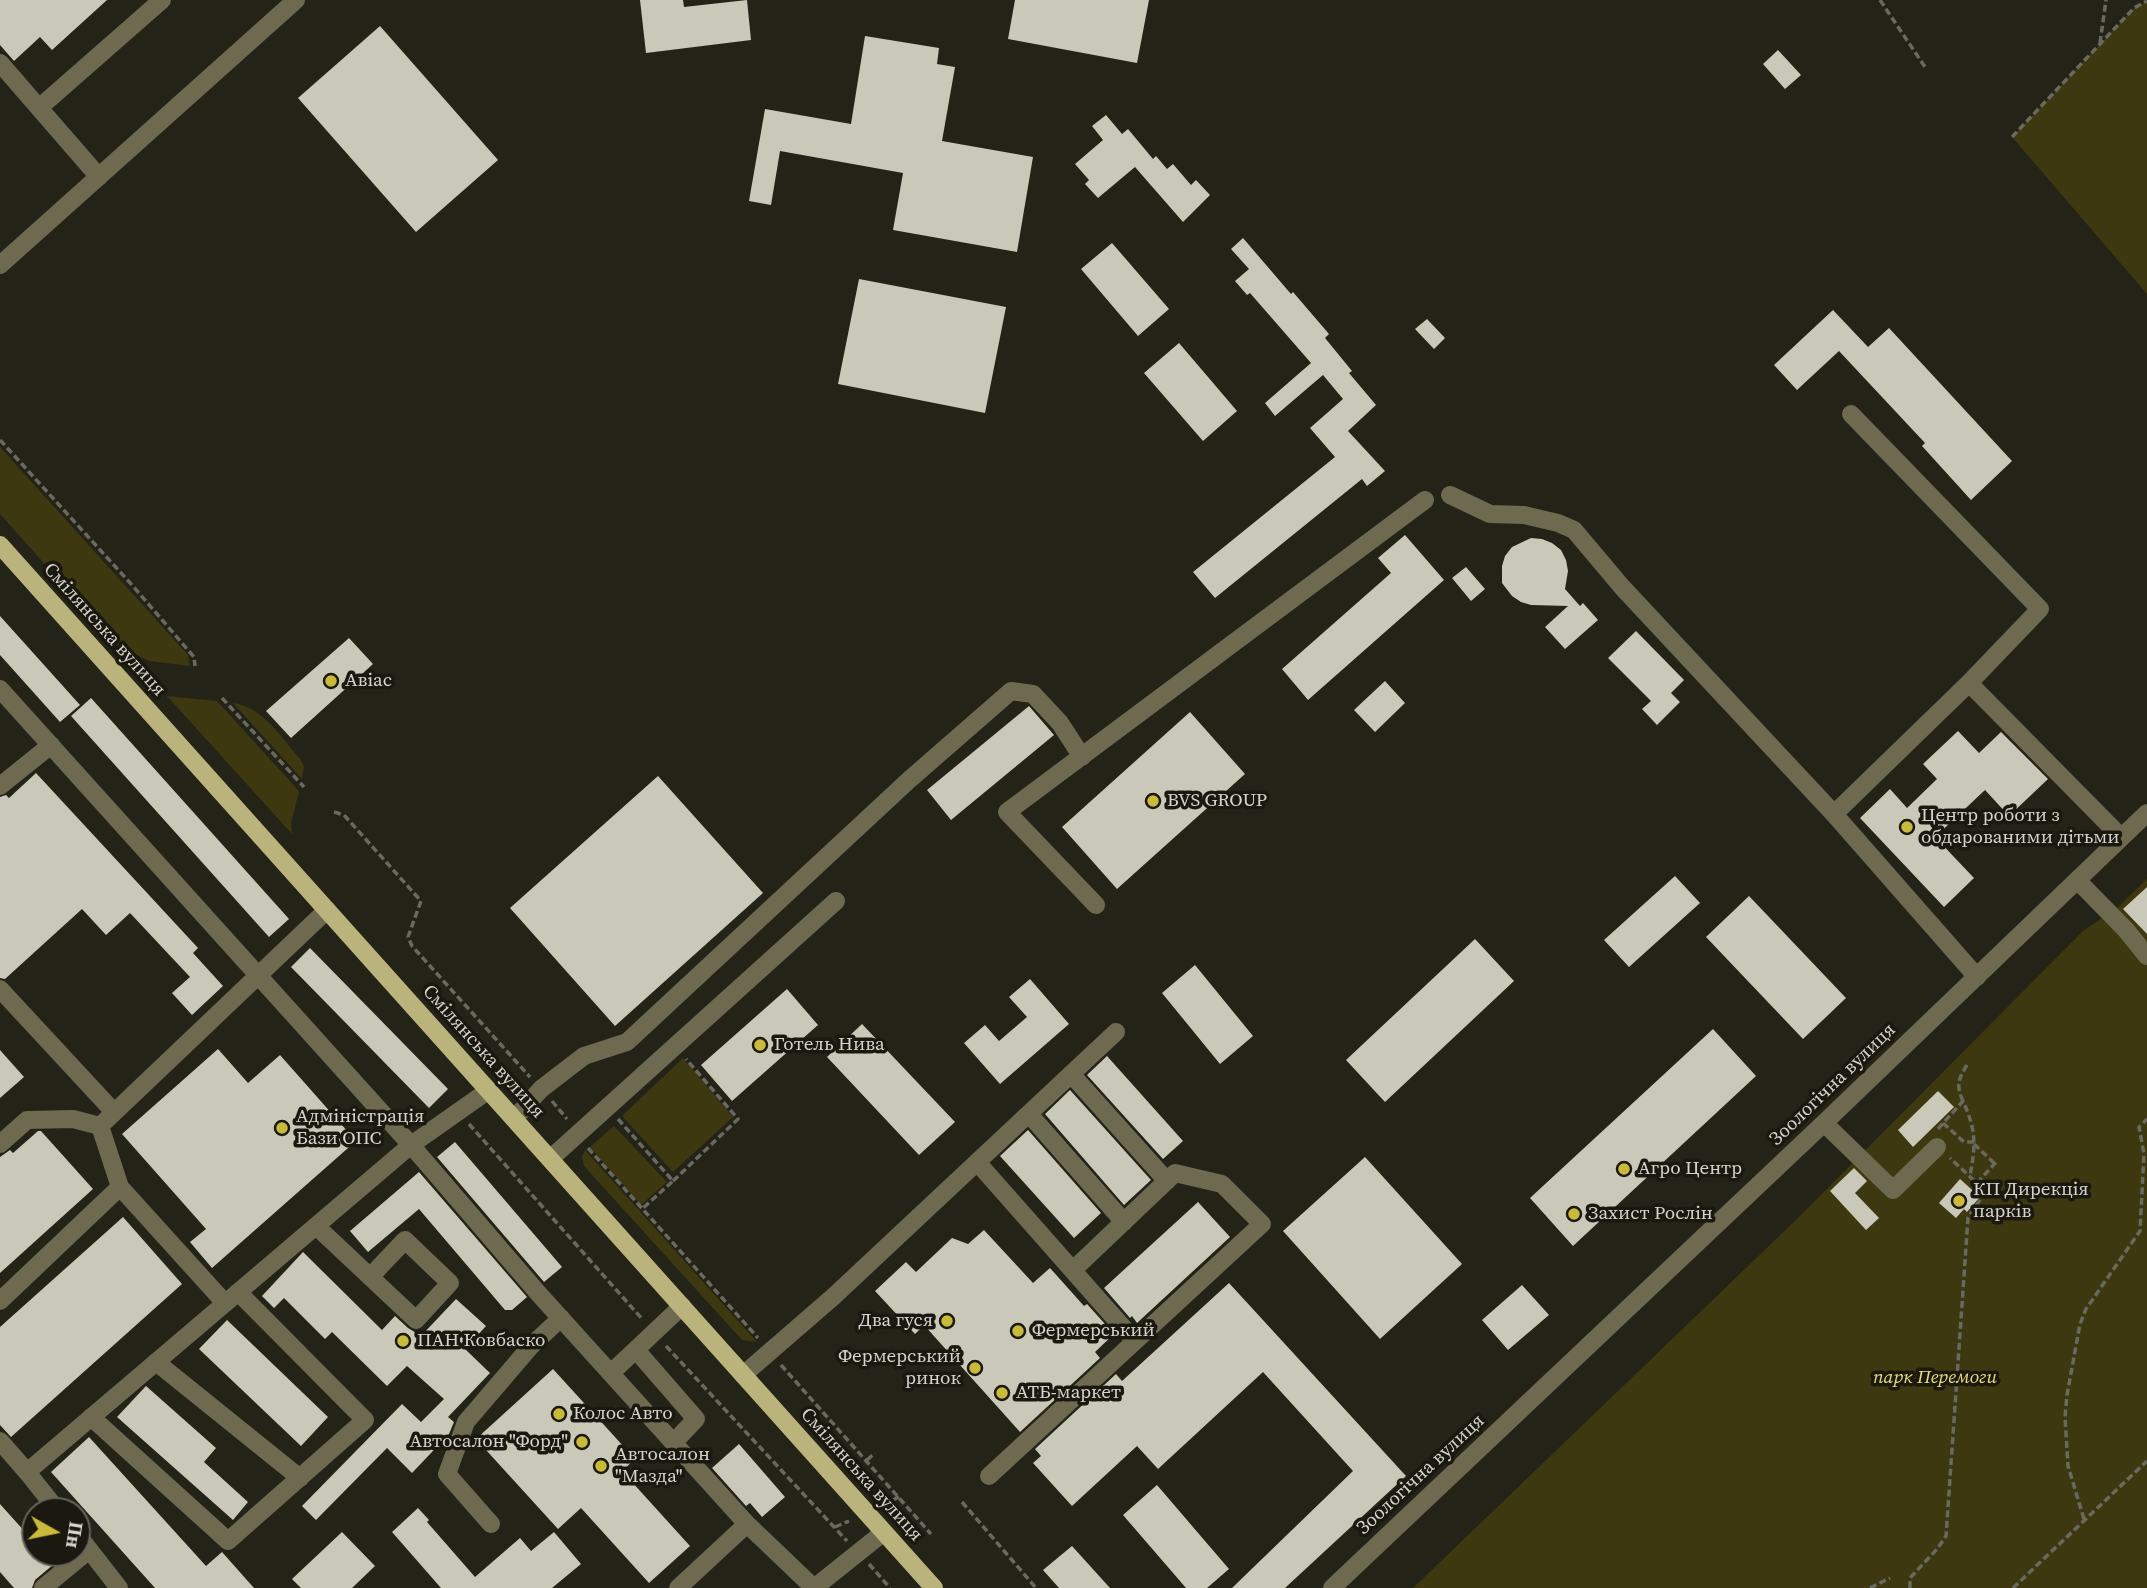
<!DOCTYPE html>
<html>
<head>
<meta charset="utf-8">
<style>
	body { margin:0 }
	#map { position:relative; width:2147px; height:1588px; overflow:hidden; background:#242318; font-family:"Source Serif 4",serif }
	canvas { display:block }
	.north { position:absolute; left:21px; top:1497px; width:70px; height:70px; box-sizing:border-box; background:#1b190f; border:2px solid #65635b; border-radius:50%; rotate:99deg; font-size:19px; font-weight:700; line-height:28px; text-align:center; color:#d4d3cc }
	.north::after { content:''; display:block; margin:auto; width:24px; height:32px; background:#caba3a; clip-path:polygon(50% 0,100% 100%,50% 72%,0 100%) }
</style>
</head>
<body>
<div id="map">
<canvas width="2147" height="1588"></canvas>
<div class="north">Пн</div>
</div>
<script>
const ctx = document.querySelector('canvas').getContext('2d');
ctx.lineJoin = 'round';
function fill(path, color) { ctx.fillStyle = color; ctx.fill(path, 'evenodd'); }
function trace(path, color, width, dash) { ctx.strokeStyle = color; ctx.lineWidth = width; ctx.lineCap = dash ? 'butt' : 'round'; ctx.setLineDash(dash || []); ctx.stroke(path); }
function label(font, color, halo, rows, align = 'center') {
  ctx.font = font + ' "Source Serif 4",serif'; ctx.lineWidth = 7; ctx.setLineDash([]); ctx.textBaseline = 'middle'; ctx.strokeStyle = halo; ctx.fillStyle = color; for (const [text, x, y, turn = 0] of rows) {
    ctx.save(); ctx.translate(x, y); ctx.rotate((+turn || 0) * Math.PI / 180); ctx.textAlign = isNaN(turn) ? turn : align; if (halo) ctx.strokeText(text, 0, 0); ctx.fillText(text, 0, 0); ctx.restore();
  }
}
const green = new Path2D(`
	M 2147,1 L 2147,294 L 2012,137 L 2134,8 Z
	M 0,447 L 188,655 L 190,666 L 149,661 L 118,646 L 0,514 Z
	M 167,696 L 217,701 L 299,791 L 291,823 L 292,834 Z
	M 233,703 C 263,707 281,737 300,759 L 304,766 L 302,779 Z
	M 2147,879 L 2147,1588 L 1413,1588 L 1798,1218 L 2083,931 L 2117,908 Z
	M 683,1058 L 733,1117 L 673,1172 L 622,1116 Z
	M 614,1126 L 667,1182 L 641,1205 L 590,1147 Z
	M 585,1150 L 757,1342 L 742,1340 L 584,1166 L 582,1157 Z`);
const building = new Path2D(`
	M 0,0 L 107,0 L 52,50 L 40,37 L 14,61 L 0,45 Z
	M 640,0 L 683,0 L 684,7 L 747,0 L 751,40 L 646,53 Z
	M 1015,0 L 1149,0 L 1137,63 L 1008,39 Z
	M 380,26 L 498,160 L 416,232 L 298,98 Z
	M 865,36 L 939,48 L 937,64 L 955,67 L 942,141 L 1033,157 L 1017,252 L 893,230 L 903,173 L 780,151 L 771,205 L 749,201 L 765,109 L 851,124 Z
	M 1778,50 L 1801,75 L 1785,89 L 1763,64 Z
	M 1106,115 L 1122,134 L 1128,129 L 1153,159 L 1156,156 L 1167,169 L 1173,164 L 1191,185 L 1196,180 L 1210,195 L 1183,222 L 1135,167 L 1098,198 L 1085,184 L 1089,180 L 1075,164 L 1103,140 L 1092,126 Z
	M 1243,238 L 1291,294 L 1293,292 L 1329,334 L 1325,338 L 1352,371 L 1349,373 L 1376,405 L 1348,431 L 1385,471 L 1367,486 L 1362,479 L 1215,598 L 1193,572 L 1335,457 L 1310,428 L 1343,399 L 1323,375 L 1275,416 L 1265,403 L 1311,363 L 1250,293 L 1247,295 L 1235,281 L 1249,269 L 1231,249 Z
	M 1112,243 L 1169,309 L 1138,336 L 1081,269 Z
	M 859,279 L 1006,307 L 985,413 L 838,384 Z
	M 1833,310 L 1868,347 L 1889,328 L 2012,461 L 1971,500 L 1922,446 L 1925,443 L 1839,351 L 1797,390 L 1774,365 Z
	M 1427,319 L 1445,338 L 1434,349 L 1415,329 Z
	M 1179,343 L 1237,411 L 1203,441 L 1144,373 Z
	M 1405,535 L 1444,580 L 1308,700 L 1282,669 L 1391,573 L 1378,558 Z
	M 1531,538 L 1542,539 L 1552,543 L 1561,550 L 1566,560 L 1568,571 L 1565,589 L 1580,606 L 1583,603 L 1598,620 L 1565,649 L 1545,627 L 1568,606 L 1531,605 L 1521,602 L 1512,596 L 1502,583 L 1502,566 L 1505,556 L 1512,547 Z
	M 1466,567 L 1485,589 L 1471,601 L 1452,578 Z
	M 0,616 L 80,705 L 60,722 L 0,655 Z
	M 1636,631 L 1684,680 L 1671,693 L 1680,702 L 1657,725 L 1642,709 L 1651,701 L 1608,658 Z
	M 349,638 L 373,664 L 291,738 L 266,711 Z
	M 1385,681 L 1405,703 L 1375,732 L 1354,710 Z
	M 91,698 L 289,919 L 269,937 L 71,716 Z
	M 1029,706 L 1054,735 L 951,820 L 927,790 Z
	M 1190,712 L 1245,774 L 1117,889 L 1062,827 Z
	M 1958,731 L 1979,753 L 2001,732 L 2048,779 L 2009,816 L 1985,790 L 1935,837 L 1974,878 L 1944,907 L 1860,818 L 1890,789 L 1907,808 L 1937,779 L 1923,764 Z
	M 36,773 L 198,948 L 193,953 L 223,986 L 192,1015 L 172,993 L 190,977 L 130,913 L 106,935 L 82,909 L 5,979 L 0,978 L 0,797 L 6,795 L 9,798 Z
	M 658,776 L 763,893 L 615,1026 L 510,908 Z
	M 1675,876 L 1700,903 L 1629,967 L 1604,940 Z
	M 2147,887 L 2147,934 L 2123,909 Z
	M 1749,896 L 1846,998 L 1803,1039 L 1706,937 Z
	M 1475,939 L 1514,981 L 1385,1102 L 1346,1060 Z
	M 310,948 L 448,1089 L 429,1108 L 291,967 Z
	M 1195,965 L 1253,1036 L 1220,1064 L 1162,993 Z
	M 1030,979 L 1069,1024 L 1000,1084 L 964,1043 L 985,1025 L 999,1041 L 1027,1017 L 1009,997 Z
	M 787,989 L 818,1025 L 732,1101 L 701,1065 Z
	M 862,1024 L 955,1122 L 919,1155 L 827,1057 Z
	M 1713,1029 L 1756,1076 L 1573,1246 L 1530,1198 Z
	M 218,1049 L 248,1083 L 280,1055 L 356,1141 L 212,1268 L 190,1242 L 206,1229 L 122,1134 Z
	M 0,1050 L 24,1077 L 0,1098 Z
	M 1107,1056 L 1183,1141 L 1163,1159 L 1087,1075 Z
	M 1070,1090 L 1151,1180 L 1124,1205 L 1045,1114 Z
	M 1938,1091 L 1954,1107 L 1913,1147 L 1898,1130 Z
	M 1028,1130 L 1101,1213 L 1074,1238 L 1000,1156 Z
	M 38,1131 L 41,1131 L 93,1189 L 0,1273 L 0,1157 L 10,1150 L 13,1153 Z
	M 455,1142 L 562,1267 L 544,1282 L 437,1157 Z
	M 1365,1157 L 1462,1264 L 1380,1339 L 1283,1231 Z
	M 1854,1168 L 1867,1181 L 1855,1193 L 1879,1218 L 1866,1230 L 1830,1191 Z
	M 419,1172 L 527,1297 L 512,1310 L 505,1310 L 419,1209 L 368,1252 L 350,1231 Z
	M 1960,1179 L 1980,1197 L 1967,1212 L 1964,1209 L 1956,1218 L 1939,1203 Z
	M 1198,1202 L 1230,1237 L 1137,1323 L 1132,1316 L 1130,1318 L 1104,1288 Z
	M 123,1217 L 182,1284 L 11,1437 L 0,1425 L 0,1327 Z
	M 984,1230 L 1033,1283 L 1050,1268 L 1084,1306 L 1087,1304 L 1114,1334 L 1095,1352 L 1100,1358 L 1020,1432 L 924,1325 L 915,1334 L 875,1291 L 906,1262 L 916,1272 L 952,1238 L 968,1244 Z
	M 303,1252 L 382,1330 L 395,1316 L 408,1328 L 421,1336 L 456,1299 L 486,1326 L 465,1349 L 490,1373 L 448,1417 L 454,1422 L 449,1434 L 412,1473 L 387,1448 L 316,1520 L 302,1506 L 402,1404 L 421,1422 L 444,1399 L 407,1366 L 387,1386 L 332,1332 L 325,1339 L 284,1298 L 274,1308 L 262,1296 Z
	M 1229,1283 L 1406,1476 L 1285,1588 L 1232,1588 L 1353,1471 L 1263,1372 L 1158,1469 L 1137,1446 L 1072,1506 L 1033,1463 L 1041,1456 L 1035,1449 L 1116,1374 L 1122,1381 Z
	M 1522,1285 L 1549,1315 L 1508,1350 L 1482,1320 Z
	M 227,1320 L 328,1417 L 301,1446 L 199,1349 Z
	M 553,1369 L 635,1459 L 622,1471 L 690,1546 L 649,1583 L 581,1508 L 558,1529 L 476,1439 Z
	M 146,1386 L 216,1448 L 204,1462 L 248,1502 L 233,1520 L 117,1417 Z
	M 89,1437 L 206,1566 L 222,1552 L 254,1588 L 155,1588 L 51,1472 Z
	M 739,1444 L 785,1497 L 762,1517 L 750,1503 L 746,1506 L 712,1468 Z
	M 1157,1485 L 1229,1569 L 1207,1588 L 1186,1588 L 1123,1515 Z
	M 0,1504 L 35,1543 L 35,1553 L 44,1553 L 54,1564 L 35,1580 L 32,1588 L 14,1588 L 0,1572 Z
	M 418,1508 L 429,1520 L 427,1522 L 475,1577 L 520,1538 L 531,1551 L 554,1532 L 581,1564 L 552,1588 L 441,1588 L 392,1532 Z
	M 342,1532 L 375,1566 L 352,1588 L 301,1588 L 292,1579 Z
	M 1072,1546 L 1110,1588 L 1059,1588 L 1043,1570 Z`);
const path = new Path2D(`
	M 1880,0 L 1925,67
	M 2100,43 L 2106,0
	M 2012,137 L 2134,8 L 2147,1
	M 0,440 L 132,585 L 194,657 L 195,666
	M 222,698 L 304,787
	M 334,812 L 344,815 L 421,901 L 408,937 L 412,946 L 530,1077
	M 552,1101 L 567,1119
	M 1963,1101 C 1956,1086 1958,1079 1967,1065
	M 618,1119 L 673,1181 L 642,1209
	M 1943,1123 L 1964,1142 L 1974,1142
	M 469,1124 L 643,1320
	M 1938,1129 L 1963,1101 C 1976,1130 1976,1144 1970,1176
	M 1974,1144 L 1995,1164
	M 588,1148 L 758,1338
	M 673,1181 L 738,1119 L 686,1059
	M 1977,1183 L 1998,1160
	M 666,1346 L 847,1541
	M 781,1365 L 931,1534
	M 867,1460 L 875,1453
	M 962,1502 L 1036,1588
	M 884,1504 L 899,1497
	M 2084,1519 L 2068,1466 L 2065,1417 L 2067,1395 L 2080,1324 L 2086,1309 L 2140,1231 L 2144,1154 L 2139,1127 L 2147,1119
	M 835,1527 L 849,1521
	M 869,1564 L 890,1588
	M 1870,1588 L 1890,1578
	M 1910,1588 L 1910,1578 L 1937,1549 L 1946,1536 L 1968,1218 L 1984,1194 L 1983,1189 L 1950,1158
	M 2013,1588 L 2147,1461`);
const minor = new Path2D(`
	M 0,63 L 99,177
	M 40,107 L 162,0
	M 0,265 L 296,0
	M 1851,414 L 2040,609 L 1969,683 L 2121,837
	M 1450,495 L 1490,514 L 1524,515 L 1558,523 L 1574,530 L 1622,587 L 1834,814 L 1977,977
	M 0,689 L 411,1145 L 538,1293 L 747,1524 L 814,1588 L 884,1532
	M 0,786 L 51,745
	M 1834,814 L 1969,683
	M 2077,880 L 2126,930 L 2147,956
	M 1096,905 L 1007,812 L 1425,500
	M 0,989 L 114,1112
	M 1071,1074 L 1167,1181
	M 1029,1114 L 1124,1222
	M 514,1119 L 541,1089 L 584,1056 L 627,1042 L 909,780 L 1011,691 L 1033,694 L 1060,723 L 1082,757
	M 1824,1123 L 1893,1190 L 1937,1147
	M 100,1126 L 327,910
	M 100,1126 L 120,1187 L 225,1303
	M 0,1144 L 27,1120 L 73,1119 L 100,1126
	M 550,1159 L 836,901
	M 977,1162 L 1135,1341
	M 316,1226 L 416,1320 L 450,1283 L 405,1240 L 370,1277
	M 0,1301 L 120,1187
	M 636,1350 L 696,1419 L 674,1442
	M 156,1362 L 300,1478
	M 611,1373 L 682,1306
	M 743,1375 L 833,1297 L 1116,1032
	M 91,1417 L 228,1541 L 365,1420 L 238,1292
	M 0,1441 L 27,1472
	M 989,1476 L 1262,1224 L 1222,1184 L 1175,1173 L 1073,1270
	M 58,1511 L 27,1472 L 411,1145 L 489,1090
	M 491,1524 L 447,1474 L 466,1422 L 531,1346 L 561,1318
	M 77,1534 L 119,1588
	M 43,1588 L 89,1550
	M 678,1588 L 747,1524
	M 1332,1588 L 1824,1123 L 2147,813`);
const major = new Path2D(`
	M 0,545 L 934,1588`);
const markers = [
	[331,681,7,"#caba3a"],
	[1153,801,7,"#caba3a"],
	[1907,827,7,"#caba3a"],
	[760,1045,7,"#caba3a"],
	[282,1128,7,"#caba3a"],
	[1624,1169,7,"#caba3a"],
	[1959,1201,7,"#caba3a"],
	[1574,1214,7,"#caba3a"],
	[947,1321,7,"#caba3a"],
	[1018,1331,7,"#caba3a"],
	[403,1341,7,"#caba3a"],
	[975,1368,7,"#caba3a"],
	[1002,1393,7,"#caba3a"],
	[559,1414,7,"#caba3a"],
	[582,1442,7,"#caba3a"],
	[601,1466,7,"#caba3a"]
];
const streetNames = [
	["Смілянська вулиця",104,630,48],
	["Смілянська вулиця",483,1052,48],
	["Зоологічна вулиця",1833,1085,-44],
	["Смілянська вулиця",861,1475,48],
	["Зоологічна вулиця",1421,1475,-43]
];
const poiNames = [
	["Авіас",345,681],
	["BVS GROUP",1167,801],
	["Центр роботи з",1921,816],
	["обдарованими дітьми",1921,838],
	["Готель Нива",774,1045],
	["Адміністрація",296,1117],
	["Бази ОПС",296,1139],
	["Агро Центр",1638,1169],
	["КП Дирекція",1973,1190],
	["парків",1973,1212],
	["Захист Рослін",1588,1214],
	["Два гуся",933,1321,"right"],
	["Фермерський",1032,1331],
	["ПАН Ковбаско",417,1341],
	["Фермерський",961,1357,"right"],
	["ринок",961,1379,"right"],
	["АТБ-маркет",1016,1393],
	["Колос Авто",573,1414],
	["Автосалон \"Форд\"",568,1442,"right"],
	["Автосалон",615,1455],
	["\"Мазда\"",615,1477]
];
const parkNames = [
	["парк Перемоги",1935,1378]
];
fill(green, '#3d380f');
fill(building, '#c9c8b9');
trace(path, '#6a6960', 3.5, [7, 3.5]);
trace(minor, '#6d6a50', 18);
trace(major, '#bab37b', 18);
for (const [x, y, r, color] of markers) { const dot = new Path2D(); dot.arc(x, y, r, 0, 2 * Math.PI); ctx.fillStyle = color; ctx.fill(dot); trace(dot, '#1b190f', 2.5); }
label('19px', '#d4d3cc', '#1b190f', streetNames);
label('19px', '#d4d3cc', '#1b190f', poiNames, 'left');
label('italic 19px', '#eade7e', '#1b190f', parkNames);
</script>
</body>
</html>
